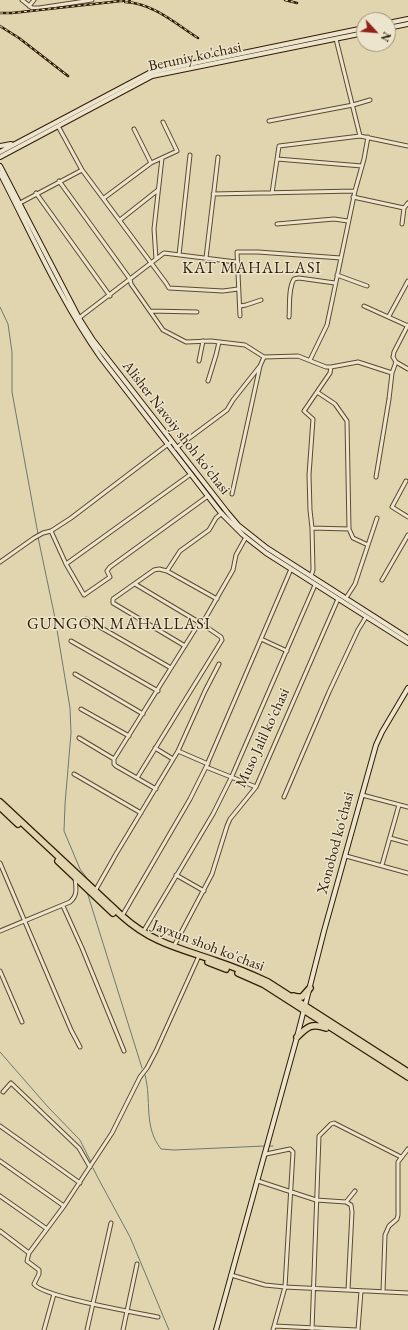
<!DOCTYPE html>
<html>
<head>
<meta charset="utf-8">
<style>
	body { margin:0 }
	#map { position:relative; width:408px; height:1330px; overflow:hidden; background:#e1d5b0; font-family:"EB Garamond",serif }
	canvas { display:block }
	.north { position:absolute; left:356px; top:12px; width:40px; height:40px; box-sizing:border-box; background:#ece4cc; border:1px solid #a1947c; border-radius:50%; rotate:116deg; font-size:11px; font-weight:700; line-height:16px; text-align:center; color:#301c04 }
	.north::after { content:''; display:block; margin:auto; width:14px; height:18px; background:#8f2418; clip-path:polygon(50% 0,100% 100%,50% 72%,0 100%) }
</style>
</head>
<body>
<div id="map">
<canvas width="408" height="1330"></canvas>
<div class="north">N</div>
</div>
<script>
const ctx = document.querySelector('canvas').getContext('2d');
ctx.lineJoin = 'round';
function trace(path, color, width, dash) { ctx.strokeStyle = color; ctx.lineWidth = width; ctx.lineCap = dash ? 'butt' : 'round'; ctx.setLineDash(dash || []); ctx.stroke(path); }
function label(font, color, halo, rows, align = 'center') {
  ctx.font = font + ' "EB Garamond",serif'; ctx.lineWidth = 3; ctx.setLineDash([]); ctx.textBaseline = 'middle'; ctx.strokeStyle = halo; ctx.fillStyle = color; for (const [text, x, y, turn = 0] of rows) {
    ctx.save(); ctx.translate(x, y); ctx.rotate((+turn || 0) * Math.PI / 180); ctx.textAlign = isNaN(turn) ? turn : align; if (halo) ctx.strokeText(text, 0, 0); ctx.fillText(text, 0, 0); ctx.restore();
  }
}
const stream = new Path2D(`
	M 0,307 L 8,324 L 12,352 L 12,392 L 38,534
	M 38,537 L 55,618 L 70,708 L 71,733 L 65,804 L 64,831 L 80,869 L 86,877 L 86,879
	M 87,892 L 142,1068
	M 0,1052 L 48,1107 L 80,1140 L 91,1162
	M 145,1075 C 152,1101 143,1126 161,1149 L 174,1150 L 265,1146
	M 268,1146 L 273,1146
	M 93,1168 L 98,1178 L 130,1237 L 169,1330`);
const street = new Path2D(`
	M 22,0 L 32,8 L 39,8 L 92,0
	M 29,6 L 34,0
	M 336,39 L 360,136
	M 269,121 L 353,105 L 370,100
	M 58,126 L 82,170 L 166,283 L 169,288 L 223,291 L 238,289
	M 134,129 L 151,163
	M 277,159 L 362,166
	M 59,181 L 130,279 L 131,284 L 163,330 L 186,342 L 211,341 L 245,345 L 264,357
	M 36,193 L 110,296
	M 272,193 L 279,146 L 360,136 L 408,146
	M 213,194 L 355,191
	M 353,197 L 404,208
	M 104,198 L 151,163 L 177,151 L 163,122
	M 20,203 L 82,170
	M 120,220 L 158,190
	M 277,224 L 334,219 L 348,221
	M 402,224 L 404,208 L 408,203
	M 179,255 L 190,155
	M 206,258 L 218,157
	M 156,259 L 154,229 L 162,158
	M 337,275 L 367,286
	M 240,306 L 246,305 L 261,300
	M 364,306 L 408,326
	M 150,311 L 197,312
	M 240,316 L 237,252 L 258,252 L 341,258
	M 389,316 L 408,281
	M 289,317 C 290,306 288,289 294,279 L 299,278 L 335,283
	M 79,318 L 164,253 L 236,262
	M 310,360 L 327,325 L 355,191 L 364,159 L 368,137
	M 199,361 L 203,341
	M 396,362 L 393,357 L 394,352 L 408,325
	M 208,381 L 216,355 L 219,342
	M 317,392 L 335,404 L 347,421 L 349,529 L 353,538 L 368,545
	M 176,448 L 227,410 L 233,400 L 260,366
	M 376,477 L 389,399 L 392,373 L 396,362 L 408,369
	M 406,481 L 392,507 L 408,517
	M 232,494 L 260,366 L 264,357 L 298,356 L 326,367 L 331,367 L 358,362 L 392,373
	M 312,528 L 349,529
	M 51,531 L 66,564 L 84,595 L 110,577 L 107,571 L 110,567 L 208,496
	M 0,562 L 34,538 L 43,533 L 51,531 L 71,518 L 171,442
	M 66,564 L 191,474
	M 167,571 L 180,551 L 209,530 L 216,518 L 222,513
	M 311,576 L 313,570 L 312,528 L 310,510 L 309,475 L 313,419 L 304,411 L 330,373 L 331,367
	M 382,580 L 408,535
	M 135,584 L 202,624 L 221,637 L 222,640 L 137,778
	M 346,598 L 355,584 L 377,518
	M 86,619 L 171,668
	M 261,639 L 287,651
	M 71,641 L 158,691
	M 185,646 L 113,603 L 113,599 L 154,570 L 159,569 L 167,571 L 217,599
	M 75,674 L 143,714
	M 81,709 L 129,736
	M 79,738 L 114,759
	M 155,748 L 173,759
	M 178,751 L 208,764
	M 206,767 L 256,787
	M 74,774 L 141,813
	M 156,789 L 116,766 L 114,764 L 114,759 L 196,628 L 202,624 L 233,570 L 236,555 L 246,537
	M 362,795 L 408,807
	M 284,797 L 329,692 L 358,630 L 366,617
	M 390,838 L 408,843
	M 346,856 L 408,873
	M 0,863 L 71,1030 L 80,1047
	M 382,865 L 399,805
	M 176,875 L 204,891
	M 95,891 L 116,854 L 178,751 L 205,691 L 219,664
	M 63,906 L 82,948 L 124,1051
	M 122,916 L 190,799 L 206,767 L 291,569
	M 0,931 L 70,902 C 78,895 76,888 75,878
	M 143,932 L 213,814 L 232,776 L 315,585
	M 174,946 L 212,874 L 227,826 L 230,819 L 256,787 L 338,599
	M 0,971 L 22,1022
	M 3,1092 L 11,1083 L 79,1148 L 90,1167
	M 0,1126 L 80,1183
	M 266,1154 L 290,1149 L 293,1152 L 285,1287 L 273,1330
	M 0,1161 L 64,1206
	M 258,1181 L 316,1200 L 346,1202 L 351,1205 L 352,1212 L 348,1290
	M 0,1196 L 47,1229
	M 346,1202 L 355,1191
	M 0,1231 L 29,1253
	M 231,1275 L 265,1285 L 285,1287 L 408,1293
	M 383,1292 L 385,1235 L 389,1226 L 397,1219 L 398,1215 L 398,1162 L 408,1149
	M 158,1317 C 139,1313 42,1297 34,1284 L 39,1274 L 39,1270 L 27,1261 L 29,1253 L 64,1206 L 112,1133 L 140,1077 L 147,1068 L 156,1051 L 198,958
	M 274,1326 L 357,1330
	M 44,1330 L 54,1294
	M 87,1330 L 111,1223
	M 123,1330 L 137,1264
	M 312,1330 L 319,1136 L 331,1124 L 334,1123 L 401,1157
	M 358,1330 L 361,1291`);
const secondary = new Path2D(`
	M 388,23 L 408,19
	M 388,28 L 408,24
	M 0,146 L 11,144
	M 0,152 L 151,72 L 364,28
	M 0,157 L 152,76 L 364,33
	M 0,166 L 79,318 L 93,340 L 227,512 L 238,525 L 267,548 L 408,638
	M 0,173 C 32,235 60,300 101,358 L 221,513 L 243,535 L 266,553 L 408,643
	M 216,1330 L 297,1037 L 324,931 L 376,745 L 382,732 L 408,688`);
const highway = new Path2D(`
	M 0,802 L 122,916 C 152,943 179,948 216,961 C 234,967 251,974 268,982 L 408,1072
	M 0,807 L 18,824
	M 58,861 L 113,913
	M 208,962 L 226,969
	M 238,973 L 263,984 L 408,1077
	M 293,996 L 297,997 L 302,997 L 310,988
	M 297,1037 C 308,1026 312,1023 326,1028`);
const rail = new Path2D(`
	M 285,0 L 297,3
	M 125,2 C 153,3 176,24 198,38
	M 0,13 L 12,13 L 130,0
	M 0,26 L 19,38 L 68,76`);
const streetNames = [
	["Beruniy ko'chasi",195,57,-12],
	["Alisher Navoiy shoh ko'chasi",176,428,52],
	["Muso Jalil ko'chasi",263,738,-65],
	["Xonobod ko'chasi",336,843,-75],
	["Jayxun shoh ko'chasi",208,946,21]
];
const neighbourhoodNames = [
	["KAT MAHALLASI",252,269],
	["GUNGON MAHALLASI",119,625]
];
trace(stream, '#6e786e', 1);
trace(street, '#5c4a2f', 5);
trace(secondary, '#301c04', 6);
trace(highway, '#301c04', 8);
trace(street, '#ece4cc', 3);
trace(secondary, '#ece4cc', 4);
trace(highway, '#e1d5b0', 5.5);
trace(rail, '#301c04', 2.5);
trace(rail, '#ece4cc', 1, [3]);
label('15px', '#301c04', '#ece4cc', streetNames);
ctx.letterSpacing = '1px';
label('16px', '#301c04', '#ece4cc', neighbourhoodNames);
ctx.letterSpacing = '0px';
</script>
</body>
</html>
